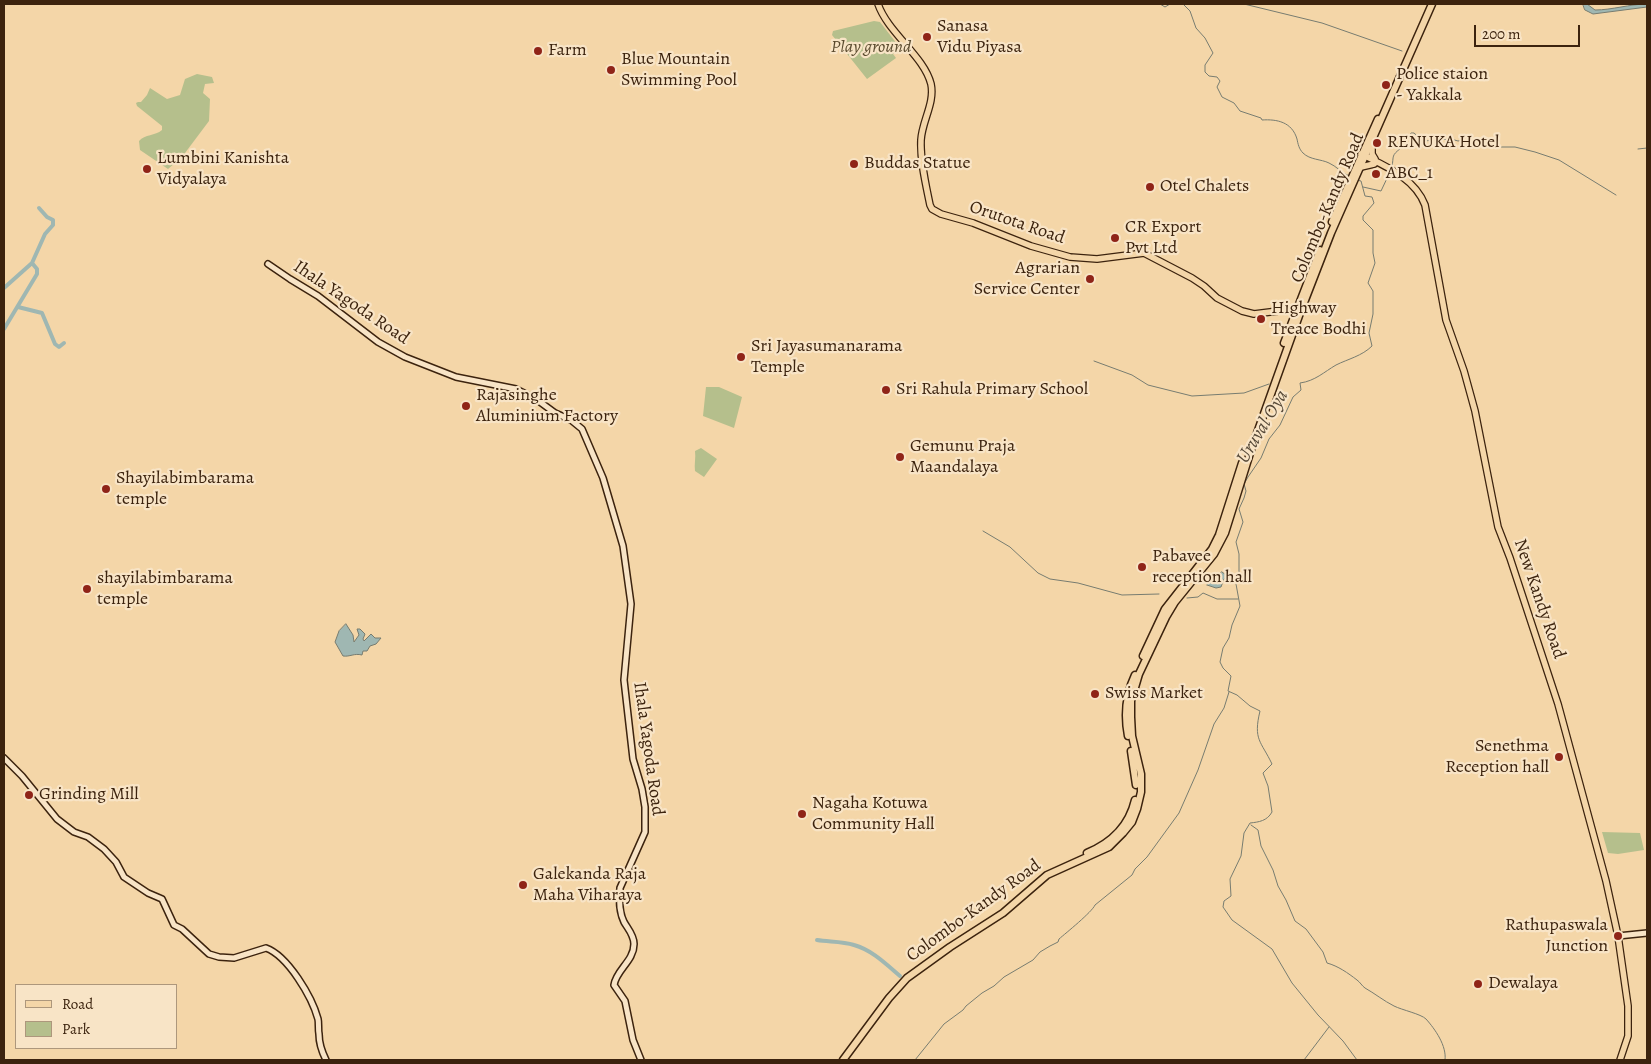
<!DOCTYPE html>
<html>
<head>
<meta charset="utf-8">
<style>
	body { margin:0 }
	#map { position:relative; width:1651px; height:1064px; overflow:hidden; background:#f4d6a8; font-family:Alegreya,serif }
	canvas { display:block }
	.frame { position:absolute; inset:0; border:5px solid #3c230e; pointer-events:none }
	.legend { position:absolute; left:15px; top:984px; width:162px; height:65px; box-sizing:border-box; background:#f8e4c6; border:1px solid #ad977c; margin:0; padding:6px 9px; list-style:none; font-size:15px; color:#3c230e }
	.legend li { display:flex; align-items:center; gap:10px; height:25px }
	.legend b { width:25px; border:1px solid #ad977c }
	.scale { position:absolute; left:1474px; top:25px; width:106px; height:22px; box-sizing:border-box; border:2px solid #3c230e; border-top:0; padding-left:6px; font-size:15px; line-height:18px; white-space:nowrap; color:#3c230e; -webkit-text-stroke:4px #f8e4c6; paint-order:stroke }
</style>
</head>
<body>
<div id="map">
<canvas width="1651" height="1064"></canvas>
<div class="frame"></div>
<ul class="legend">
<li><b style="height:6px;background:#f4d6a8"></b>Road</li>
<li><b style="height:14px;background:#b5bf8c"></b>Park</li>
</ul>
<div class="scale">200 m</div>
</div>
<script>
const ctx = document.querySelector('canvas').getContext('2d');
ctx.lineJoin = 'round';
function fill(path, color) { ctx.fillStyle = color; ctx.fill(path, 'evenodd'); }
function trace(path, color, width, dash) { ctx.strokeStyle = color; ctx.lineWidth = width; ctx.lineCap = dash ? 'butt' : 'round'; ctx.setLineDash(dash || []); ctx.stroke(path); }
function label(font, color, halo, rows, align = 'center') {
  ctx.font = font + ' Alegreya,serif'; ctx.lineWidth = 4.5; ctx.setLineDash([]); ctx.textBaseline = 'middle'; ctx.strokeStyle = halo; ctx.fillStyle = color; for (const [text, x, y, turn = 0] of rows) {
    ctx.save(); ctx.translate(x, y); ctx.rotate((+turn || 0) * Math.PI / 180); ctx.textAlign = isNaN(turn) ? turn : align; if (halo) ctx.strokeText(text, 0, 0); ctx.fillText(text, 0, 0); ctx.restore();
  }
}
const green = new Path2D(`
	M 874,21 L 880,22 L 901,49 L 893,54 L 896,58 L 867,79 L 832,35 L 833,31 Z
	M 197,74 L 212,77 L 214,83 L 205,84 L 203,93 L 210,99 L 209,121 L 182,157 L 168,169 L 140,150 L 139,141 C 145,134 155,136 162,130 L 162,126 L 137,106 L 136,103 L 138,102 L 141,102 L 147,95 L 150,88 L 167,99 L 180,95 L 185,79 Z
	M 706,387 L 719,387 L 742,397 L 734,428 L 703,416 Z
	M 701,448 L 717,459 L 704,477 L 695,471 C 694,464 696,458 695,451 Z
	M 1602,832 L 1640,833 L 1644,850 L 1618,854 L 1608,853 Z`);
const water = new Path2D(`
	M 1583,4 L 1587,4 L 1595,10 C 1612,10 1630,4 1647,4 L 1647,7 L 1593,14 L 1585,10 Z
	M 1222,572 L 1226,575 L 1227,578 L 1224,579 L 1221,587 L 1216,588 L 1207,585 Z
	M 346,624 L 353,635 L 354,642 L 359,635 L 357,629 L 360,629 L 365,634 L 363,639 L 364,641 L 371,634 L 375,638 L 381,638 L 376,644 L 370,646 L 367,651 L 363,651 L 362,655 C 354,653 350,657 343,656 L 335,642 L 339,631 Z`);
const stream = new Path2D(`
	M 1160,4 L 1165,7 L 1170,4
	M 1183,4 L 1190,11 L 1196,28 L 1205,38 L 1213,53 L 1205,65 L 1205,72 L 1209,76 L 1217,77 L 1220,81 L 1217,87 L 1222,97 L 1234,103 L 1240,111 L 1261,118 L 1262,120 C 1277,119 1292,122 1297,139 C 1298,144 1299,149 1303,153 C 1310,160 1321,159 1329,163 C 1336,166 1342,173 1349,176
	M 1244,4 L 1322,23 L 1402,51
	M 1638,149 L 1647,148
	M 1392,167 C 1394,155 1391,156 1401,148 L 1401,139 L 1407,138 L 1411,133 L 1414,133 L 1423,141 L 1451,139 L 1458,141 L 1468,139 L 1497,147 L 1515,147 L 1535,152 L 1559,160 L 1616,195
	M 1363,187 L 1381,191 L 1390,172
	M 1094,361 L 1132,375 L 1148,385 L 1192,396 L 1244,393 L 1269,384
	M 983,531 L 1010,547 L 1038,573 L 1050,579 L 1078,583 L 1122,595 L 1159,594
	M 1187,598 L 1198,597 L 1203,593 L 1217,599 L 1238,599
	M 1251,825 L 1258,830 L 1261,846 L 1273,870 L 1278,886 L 1286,900 L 1295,921 L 1306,929 L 1323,952 L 1327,963 C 1338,966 1348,973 1357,980 C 1360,982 1362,986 1365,988 C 1374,993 1384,1001 1394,1006 C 1402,1010 1421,1014 1426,1019 C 1435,1029 1447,1046 1445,1060
	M 915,1060 L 944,1024 L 963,1010 L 966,1006 L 982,993 L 994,986 L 1004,977 L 1033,960 L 1040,952 L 1050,946 L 1058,942 L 1059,939 C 1066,933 1092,912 1095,905 L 1132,875 L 1135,869 L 1147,857 L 1179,813 L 1198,770 L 1214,724 L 1224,708 L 1229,692
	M 1304,1060 L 1329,1027
	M 1357,1060 L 1343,1041 L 1318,1015 L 1292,983 L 1272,949 L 1232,920 L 1223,907 L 1224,901 L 1231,896 L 1230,879 L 1241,856 L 1244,833 L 1250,823 C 1259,822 1267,821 1272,812 L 1268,786 L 1263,773 L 1272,764 C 1261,741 1253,740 1260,711 L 1250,706 L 1237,695 L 1228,691 L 1231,676 L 1223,668 L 1220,662 L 1223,648 L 1229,638 L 1232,625 L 1240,606 L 1236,584 L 1239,573 L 1239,554 L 1236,542 L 1243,522 L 1239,509 L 1244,498 L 1246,491 L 1244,484 L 1248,477 L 1261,458 L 1269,439 L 1280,425 L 1293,397 L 1301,390 L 1300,383 C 1315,381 1324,372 1336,365 C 1348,359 1362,356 1372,346 L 1369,333 L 1373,314 L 1373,291 L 1368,283 L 1375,263 L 1373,253 L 1373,230 L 1363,220 L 1363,216 L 1374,203 L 1372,197 L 1365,196 L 1361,181 L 1357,180`);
const canal = new Path2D(`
	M 4,288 L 32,263 L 45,234 L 53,225 L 53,220 L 47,217 L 39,208
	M 18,307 L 42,313 L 55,344 L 59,347 L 64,343
	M 4,329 L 37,274 L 37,269 L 32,263
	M 817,940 C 829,942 842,941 854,945 C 872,950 886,964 900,976`);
const secondary = new Path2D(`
	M 268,264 L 290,279 L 318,296 L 378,342 L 405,357 L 456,377 L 516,389 L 536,399 L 555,413 L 571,420 L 582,429 L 603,478 L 623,546 L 631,604 L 624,680 L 633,759 L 642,789 L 645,807 L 645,832 L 620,888 C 619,899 619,912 624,922 C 628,929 634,935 634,944 C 634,961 616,970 614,985 L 625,1001 L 633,1040 L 641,1060
	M 4,758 L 22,776 L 57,819 L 74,832 L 88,837 L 104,849 L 116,862 L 124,877 L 148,893 L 162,899 L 174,925 L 182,929 L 209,954 L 219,957 L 234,958 L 266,948 C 288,956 312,997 318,1019 C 319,1023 318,1029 319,1034 C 319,1043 322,1052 326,1060
	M 1618,936 L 1647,933`);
const primary = new Path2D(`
	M 878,4 C 888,33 924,56 931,84 C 935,103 922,121 921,140 C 920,161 926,185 930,205 L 932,209 L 941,214 L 973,223 L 1031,246 L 1070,257 L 1097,259 L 1144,253 L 1192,278 L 1204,286 L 1217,298 L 1242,311 L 1254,314 L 1286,310 L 1300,313
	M 1372,142 L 1372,154 L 1375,159
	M 1361,154 C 1385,166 1415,178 1425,205 L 1446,320 L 1464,371 L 1475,411 L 1498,527 L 1510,558 L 1558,704 L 1606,881 L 1618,936 L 1628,1006 L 1628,1036 L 1620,1060
	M 1361,167 L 1374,164`);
const highway = new Path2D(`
	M 1332,222 L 1378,119
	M 1284,343 L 1320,250
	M 1143,656 L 1165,609 L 1212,549 L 1219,535 L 1242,463
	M 1128,736 C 1124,715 1126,694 1135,675
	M 1131,751 L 1136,785
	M 1087,853 C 1111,843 1129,826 1135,800
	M 843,1060 L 889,998 L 907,978 L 950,947 L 1003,913 L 1047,875 L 1109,847 L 1123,833 L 1132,822 L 1137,809 L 1141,792 L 1141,774 L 1132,736 L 1131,717 L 1131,701 L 1139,674 L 1166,617 L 1175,602 L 1214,554 L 1225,533 L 1251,450 L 1300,313 L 1331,233 L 1432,4`);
const markers = [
	[927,37,5,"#8f2418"],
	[538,51,5,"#8f2418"],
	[611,70,5,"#8f2418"],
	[1386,85,5,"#8f2418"],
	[1377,143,5,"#8f2418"],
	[854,164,5,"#8f2418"],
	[147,169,5,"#8f2418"],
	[1376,174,5,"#8f2418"],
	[1150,187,5,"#8f2418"],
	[1115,238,5,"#8f2418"],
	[1090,279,5,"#8f2418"],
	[1261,319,5,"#8f2418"],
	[741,357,5,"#8f2418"],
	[886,390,5,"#8f2418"],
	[466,406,5,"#8f2418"],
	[900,457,5,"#8f2418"],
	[106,489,5,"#8f2418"],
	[1142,567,5,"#8f2418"],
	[87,589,5,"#8f2418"],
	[1095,694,5,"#8f2418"],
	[1559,757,5,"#8f2418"],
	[29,795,5,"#8f2418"],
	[802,814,5,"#8f2418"],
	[523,885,5,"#8f2418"],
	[1618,936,5,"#8f2418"],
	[1478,984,5,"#8f2418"]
];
const poiNames = [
	["Sanasa",937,27],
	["Vidu Piyasa",937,48],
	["Farm",548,51],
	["Blue Mountain",621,60],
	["Swimming Pool",621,81],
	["Police staion",1396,75],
	["- Yakkala",1396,96],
	["RENUKA Hotel",1387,143],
	["Lumbini Kanishta",157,159],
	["Vidyalaya",157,180],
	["Buddas Statue",864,164],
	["ABC_1",1386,174],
	["Otel Chalets",1160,187],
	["CR Export",1125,228],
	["Pvt Ltd",1125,249],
	["Agrarian",1080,269,"right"],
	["Service Center",1080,290,"right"],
	["Highway",1271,309],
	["Treace Bodhi",1271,330],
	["Sri Jayasumanarama",751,347],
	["Temple",751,368],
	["Sri Rahula Primary School",896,390],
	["Rajasinghe",476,396],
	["Aluminium Factory",476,417],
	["Gemunu Praja",910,447],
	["Maandalaya",910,468],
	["Shayilabimbarama",116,479],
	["temple",116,500],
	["Pabavee",1152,557],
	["reception hall",1152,578],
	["shayilabimbarama",97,579],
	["temple",97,600],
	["Swiss Market",1105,694],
	["Senethma",1549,747,"right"],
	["Reception hall",1549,768,"right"],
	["Grinding Mill",39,795],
	["Nagaha Kotuwa",812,804],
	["Community Hall",812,825],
	["Galekanda Raja",533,875],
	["Maha Viharaya",533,896],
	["Rathupaswala",1608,926,"right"],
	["Junction",1608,947,"right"],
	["Dewalaya",1488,984]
];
const parkNames = [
	["Play ground",871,48]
];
const streetNames = [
	["Colombo-Kandy Road",1328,208,-67],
	["Orutota Road",1017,223,19],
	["Ihala Yagoda Road",351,303,34],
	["New Kandy Road",1539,599,71],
	["Ihala Yagoda Road",648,749,82],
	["Colombo-Kandy Road",974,911,-36]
];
const waterNames = [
	["Uruval Oya",1263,427,-59]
];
fill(green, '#b5bf8c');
fill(water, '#9fb7b2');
trace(water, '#777c70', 1);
trace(stream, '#777c70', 1);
trace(canal, '#9fb7b2', 4);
trace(secondary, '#3c230e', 8);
trace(primary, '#3c230e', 8);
trace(highway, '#3c230e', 9);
trace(secondary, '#f8e4c6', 5);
trace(primary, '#f4d6a8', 5.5);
trace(highway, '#f4d6a8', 6);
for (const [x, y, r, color] of markers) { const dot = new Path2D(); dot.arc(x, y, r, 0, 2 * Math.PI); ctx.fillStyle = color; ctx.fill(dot); trace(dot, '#f8e4c6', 2); }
label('18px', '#3c230e', '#f8e4c6', poiNames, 'left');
label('italic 18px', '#5a4a2e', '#f8e4c6', parkNames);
label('18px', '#3c230e', '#f8e4c6', streetNames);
label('italic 19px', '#554837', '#f8e4c6', waterNames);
</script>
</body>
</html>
